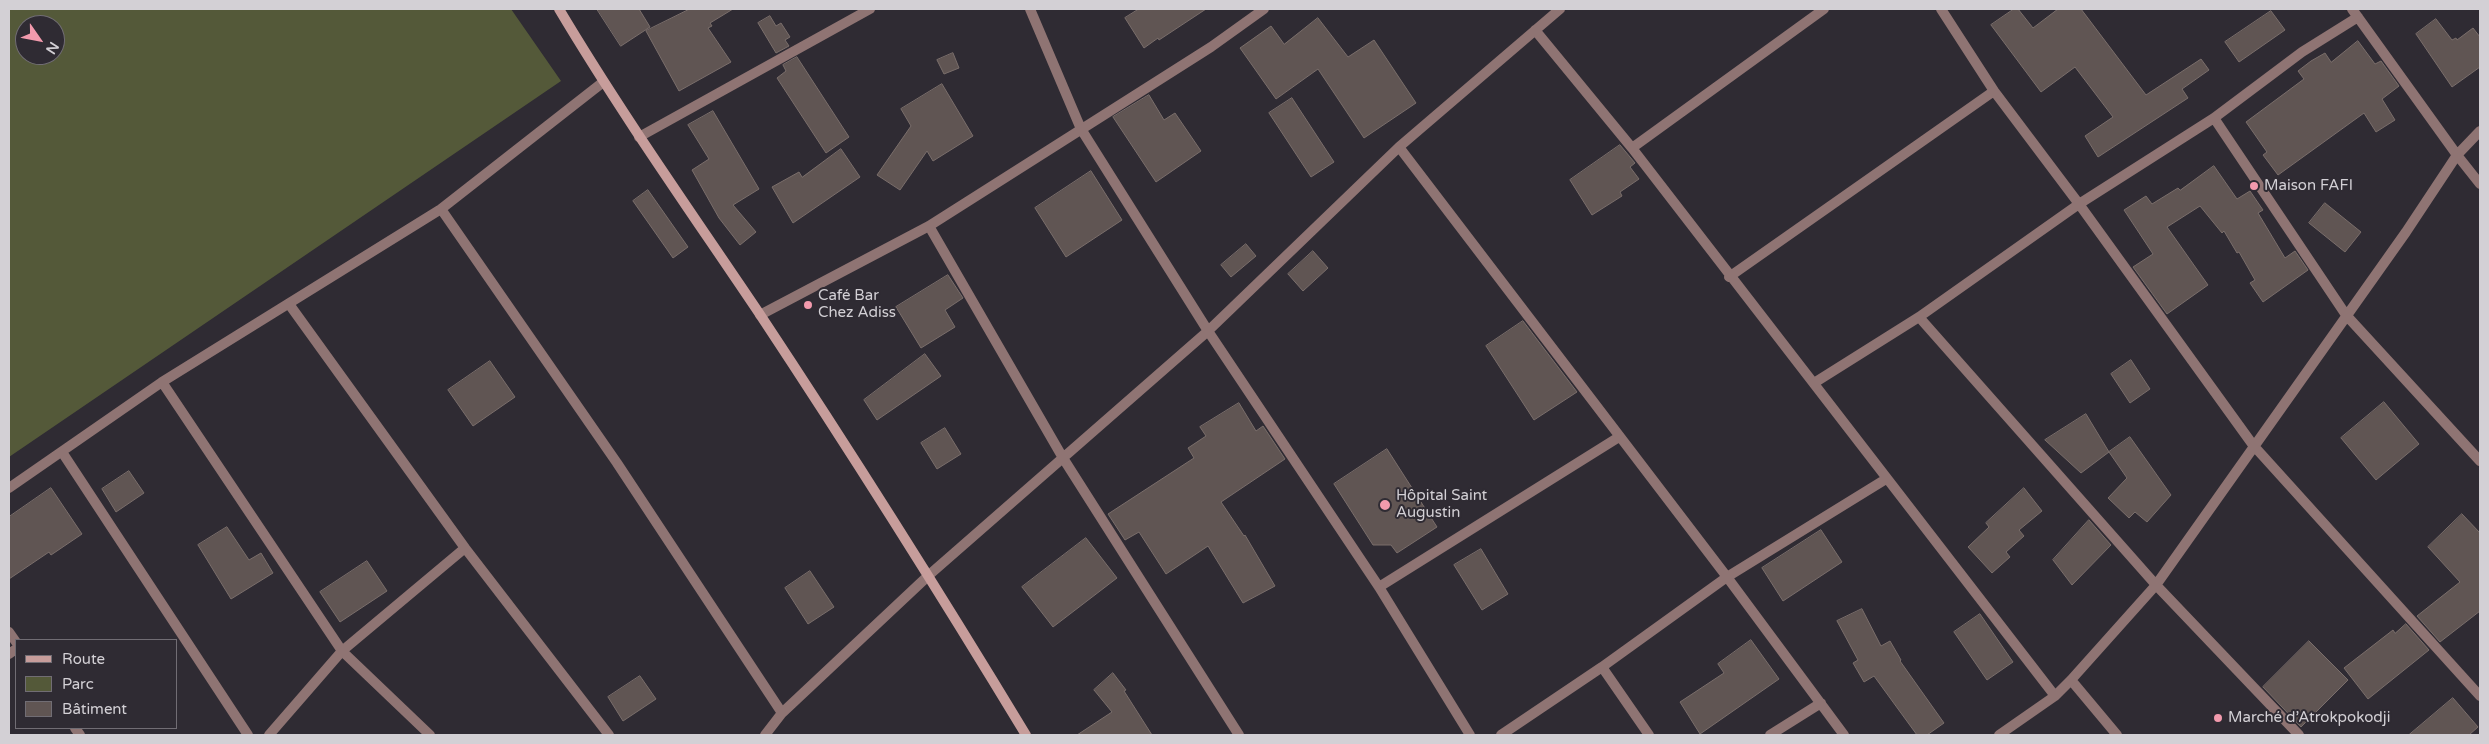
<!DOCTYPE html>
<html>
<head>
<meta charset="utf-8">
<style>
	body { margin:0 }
	#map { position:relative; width:2489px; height:744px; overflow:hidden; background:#2f2b33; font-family:"Varela Round",sans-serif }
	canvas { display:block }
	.frame { position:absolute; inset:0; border:10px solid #d3d0d5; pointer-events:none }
	.legend { position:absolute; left:15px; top:639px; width:162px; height:90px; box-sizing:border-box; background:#2f2b33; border:1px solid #716d74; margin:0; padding:6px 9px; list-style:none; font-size:15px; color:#d3d0d5 }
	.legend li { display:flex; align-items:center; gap:10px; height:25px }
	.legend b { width:25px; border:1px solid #716d74 }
	.north { position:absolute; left:15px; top:15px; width:50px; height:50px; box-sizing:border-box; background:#2f2b33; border:1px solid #716d74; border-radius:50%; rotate:123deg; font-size:14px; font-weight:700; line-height:20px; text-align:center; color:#d3d0d5 }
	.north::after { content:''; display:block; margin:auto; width:18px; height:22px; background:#f29aad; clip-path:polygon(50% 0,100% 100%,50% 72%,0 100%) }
</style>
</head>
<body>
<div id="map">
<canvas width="2489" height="744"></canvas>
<div class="frame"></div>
<ul class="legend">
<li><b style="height:6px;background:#c79d9b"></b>Route</li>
<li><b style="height:14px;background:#545939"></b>Parc</li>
<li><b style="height:14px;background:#605553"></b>Bâtiment</li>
</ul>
<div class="north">N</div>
</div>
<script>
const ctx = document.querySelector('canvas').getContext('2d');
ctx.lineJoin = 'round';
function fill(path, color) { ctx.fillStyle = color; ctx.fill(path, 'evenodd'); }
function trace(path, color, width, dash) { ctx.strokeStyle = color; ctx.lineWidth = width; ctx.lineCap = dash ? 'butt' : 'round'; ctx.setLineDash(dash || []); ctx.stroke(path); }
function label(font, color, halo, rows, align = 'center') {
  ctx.font = font + ' "Varela Round",sans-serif'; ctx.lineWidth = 4; ctx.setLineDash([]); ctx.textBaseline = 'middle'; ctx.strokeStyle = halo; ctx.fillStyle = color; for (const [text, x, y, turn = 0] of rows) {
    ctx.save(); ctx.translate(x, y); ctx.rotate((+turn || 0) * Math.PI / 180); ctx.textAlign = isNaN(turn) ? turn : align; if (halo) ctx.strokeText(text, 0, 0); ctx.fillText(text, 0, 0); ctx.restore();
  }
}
const green = new Path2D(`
	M 9,9 L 511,9 L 561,81 L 9,457 ZM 25,25 L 55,25 L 55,55 L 25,55 Z`);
const building = new Path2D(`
	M 597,9 L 639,9 L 650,27 L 621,46 Z
	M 690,9 L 733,9 L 710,23 L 712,26 L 708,28 L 731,62 L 679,91 L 646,31 Z
	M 1139,9 L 1206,9 L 1159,40 L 1158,38 L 1144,48 L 1125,18 Z
	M 2014,9 L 2018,9 L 2033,28 L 2058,9 L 2081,9 L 2146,95 L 2201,59 L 2209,70 L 2182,89 L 2188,98 L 2098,157 L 2085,136 L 2113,117 L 2075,67 L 2041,92 L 1991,25 Z
	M 2271,11 L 2285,30 L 2239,62 L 2225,42 Z
	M 770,16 L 776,26 L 781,23 L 790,37 L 785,40 L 789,46 L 776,53 L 758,23 Z
	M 1318,18 L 1348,57 L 1374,40 L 1416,103 L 1364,138 L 1318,69 L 1276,99 L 1240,48 L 1271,26 L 1284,44 Z
	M 2436,19 L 2452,40 L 2456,38 L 2457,40 L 2473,28 L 2480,37 L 2480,67 L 2452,87 L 2416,34 Z
	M 2358,41 L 2375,64 L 2381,61 L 2399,86 L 2382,99 L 2395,120 L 2376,132 L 2364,113 L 2278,175 L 2263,155 L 2267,152 L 2246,122 L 2304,79 L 2298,71 L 2311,61 L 2325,53 L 2331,62 Z
	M 953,53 L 959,68 L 944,74 L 937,60 Z
	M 797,57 L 849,137 L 826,153 L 777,78 L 786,71 L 783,65 Z
	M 942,84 L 973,136 L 933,161 L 927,151 L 900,190 L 877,175 L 911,126 L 901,109 Z
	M 1149,95 L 1164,120 L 1175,113 L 1201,151 L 1156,182 L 1113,117 Z
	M 1292,98 L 1334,162 L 1311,177 L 1269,113 Z
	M 713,111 L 759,189 L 733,205 L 756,232 L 740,245 L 719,218 L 692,170 L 709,159 L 688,125 Z
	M 1620,145 L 1635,163 L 1630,167 L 1639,179 L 1620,192 L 1622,196 L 1592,215 L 1570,180 Z
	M 841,149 L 860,177 L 793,223 L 772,187 L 799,172 L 802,177 Z
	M 2214,166 L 2237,199 L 2250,191 L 2263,210 L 2258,213 L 2285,258 L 2295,251 L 2308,270 L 2263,302 L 2250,283 L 2255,280 L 2239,252 L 2237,253 L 2224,231 L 2222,233 L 2200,206 L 2167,227 L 2208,285 L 2167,314 L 2133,267 L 2153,254 L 2124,210 L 2146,196 L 2152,204 L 2178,188 L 2180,190 Z
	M 1091,171 L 1122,220 L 1066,257 L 1035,208 Z
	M 648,190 L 688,247 L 673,258 L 633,201 Z
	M 2325,203 L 2361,232 L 2345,252 L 2309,223 Z
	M 1246,244 L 1256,256 L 1231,277 L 1221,265 Z
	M 1313,251 L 1328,268 L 1303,291 L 1288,274 Z
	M 948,275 L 963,298 L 945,310 L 955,327 L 921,348 L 896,307 Z
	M 1523,321 L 1577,392 L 1534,420 L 1486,346 Z
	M 925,354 L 941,376 L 877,420 L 864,400 Z
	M 2131,360 L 2150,389 L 2130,403 L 2111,374 Z
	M 490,361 L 515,397 L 473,426 L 448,390 Z
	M 2384,402 L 2419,444 L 2376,480 L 2341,438 Z
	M 1239,403 L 1256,431 L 1263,426 L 1285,459 L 1221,502 L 1244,536 L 1245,535 L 1275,586 L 1243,603 L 1208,546 L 1166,574 L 1139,532 L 1125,540 L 1108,514 L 1194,458 L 1188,448 L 1206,436 L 1200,427 Z
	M 2086,414 L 2109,452 L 2081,473 L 2045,440 Z
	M 945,428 L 961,454 L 937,469 L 921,443 Z
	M 2130,437 L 2171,495 L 2147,522 L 2135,512 L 2129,518 L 2108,498 L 2127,478 L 2109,452 Z
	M 1387,449 L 1437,527 L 1397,553 L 1391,545 L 1373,545 L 1334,484 Z
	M 129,471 L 144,493 L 116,512 L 102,489 Z
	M 51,488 L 82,534 L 51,555 L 49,552 L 9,579 L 9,517 Z
	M 2024,488 L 2042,511 L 2019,530 L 2024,536 L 2006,552 L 2010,557 L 1992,573 L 1968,547 L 1989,527 L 1986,523 Z
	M 2462,514 L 2480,533 L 2480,611 L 2440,642 L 2417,616 L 2460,582 L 2428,547 Z
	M 2089,520 L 2111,545 L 2072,585 L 2053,560 Z
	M 227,527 L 249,560 L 261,553 L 273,573 L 231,599 L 198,545 Z
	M 1821,530 L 1842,562 L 1783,601 L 1762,568 Z
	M 1086,538 L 1117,578 L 1053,627 L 1022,587 Z
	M 1481,549 L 1508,594 L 1482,610 L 1454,565 Z
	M 367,561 L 387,591 L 340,622 L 320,592 Z
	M 810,571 L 834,607 L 808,624 L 785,588 Z
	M 1862,609 L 1881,646 L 1890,641 L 1901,660 L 1900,661 L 1944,723 L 1927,735 L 1917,735 L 1874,676 L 1864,682 L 1853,663 L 1858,660 L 1837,621 Z
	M 1980,614 L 2013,662 L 1987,680 L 1954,632 Z
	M 2406,624 L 2429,650 L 2368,699 L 2344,668 L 2393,630 L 2395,633 Z
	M 1751,640 L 1779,679 L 1700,734 L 1680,702 L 1724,673 L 1718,664 Z
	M 2309,641 L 2348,680 L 2301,727 L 2263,687 Z
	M 1113,673 L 1126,690 L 1124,691 L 1152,735 L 1077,735 L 1112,712 L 1094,690 Z
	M 640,676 L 656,699 L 623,721 L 608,697 Z
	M 2453,698 L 2478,727 L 2469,735 L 2409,735 Z`);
const minor = new Path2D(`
	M 1030,9 L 1081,129 L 1208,331 L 1379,587 L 1470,735
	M 1941,9 L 1994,91 L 2079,204 L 2253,445 L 2480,696
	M 2352,9 L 2457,155 L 2480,184
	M 1535,30 L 1632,148 L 2055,696
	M 2214,118 L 2346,315 L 2480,461
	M 639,137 L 870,9
	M 1399,147 L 1727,577 L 1844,735
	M 1632,148 L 1824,9
	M 441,209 L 617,463 L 782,713
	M 929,226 L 1063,458 L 1239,735
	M 1729,277 L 1994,91
	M 289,304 L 465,548 L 609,735
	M 760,315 L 929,226 L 1211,47 L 1264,9
	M 1919,317 L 2156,585 L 2299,735
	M 162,382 L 342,651 L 430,735
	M 1814,383 L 1919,317 L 2079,204 L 2214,118 L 2302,52 L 2358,17
	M 62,452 L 248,735
	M 9,488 L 162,382 L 441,209 L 602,83
	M 1379,587 L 1619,437
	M 9,632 L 16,642
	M 9,654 L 16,649
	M 1602,667 L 1649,735
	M 2071,680 L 2117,735
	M 75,728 L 80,735
	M 269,735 L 342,651 L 465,548
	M 765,735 L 782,713 L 929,575 L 1208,331 L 1399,147 L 1560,9
	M 1501,735 L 1602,667 L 1727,577 L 1886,479
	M 1770,735 L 1821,703
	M 1999,735 L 2055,696 L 2071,680 L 2156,585 L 2406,232 L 2457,155 L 2480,131`);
const secondary = new Path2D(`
	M 559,9 C 621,113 691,212 759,313 C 851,452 940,593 1026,735`);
const markers = [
	[2254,186,5,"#f29aad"],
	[808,305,5,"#f29aad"],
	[1385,505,6,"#f29aad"],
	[2218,718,5,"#f29aad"]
];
const poiNames = [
	["Maison FAFI",2264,186],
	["Café Bar",818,296],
	["Chez Adiss",818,313],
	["Hôpital Saint",1396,496],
	["Augustin",1396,513],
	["Marché d’Atrokpokodji",2228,718]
];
fill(green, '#545939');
fill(building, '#605553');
trace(building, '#7a6e6b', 1);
trace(minor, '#8f7473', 10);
trace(secondary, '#c79d9b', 10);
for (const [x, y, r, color] of markers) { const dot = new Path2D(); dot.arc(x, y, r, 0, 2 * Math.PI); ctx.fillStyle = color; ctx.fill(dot); trace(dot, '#2f2b33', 2); }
label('15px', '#d3d0d5', '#2f2b33', poiNames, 'left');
</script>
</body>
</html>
